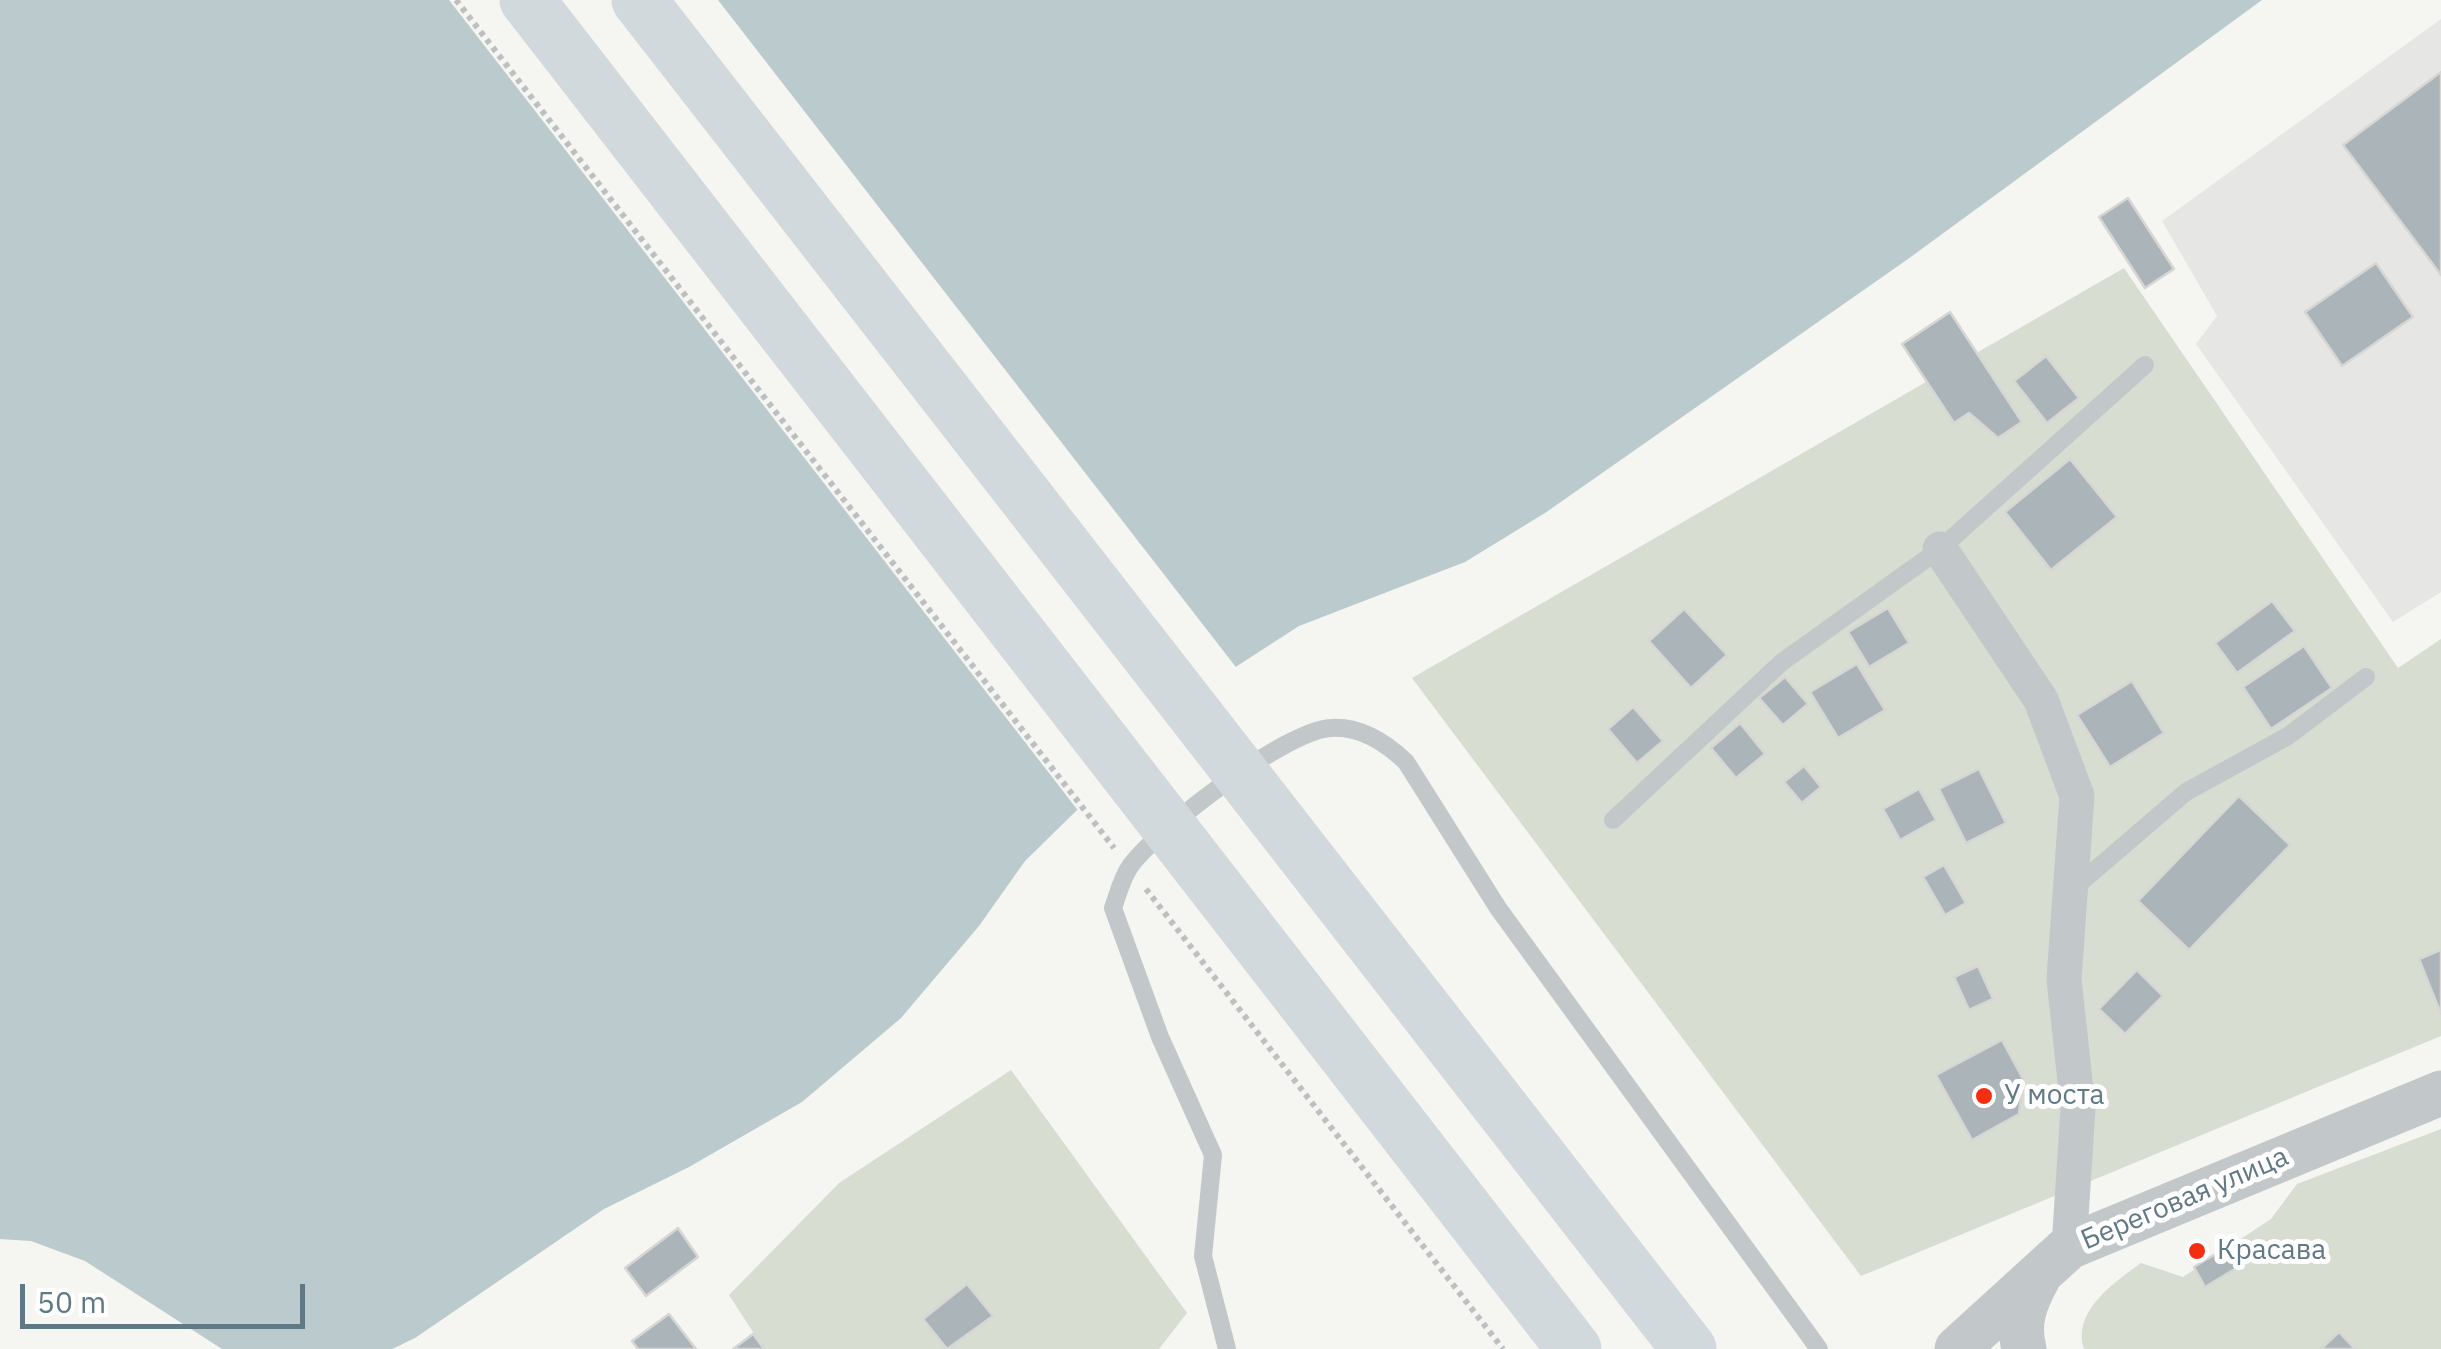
<!DOCTYPE html>
<html>
<head>
<meta charset="utf-8">
<style>
	body { margin:0 }
	#map { position:relative; width:2441px; height:1349px; overflow:hidden; background:#f5f5f1; font-family:"IBM Plex Sans",sans-serif }
	canvas { display:block }
	.scale { position:absolute; left:20px; top:1284px; width:285px; height:45px; box-sizing:border-box; border:5px solid #617985; border-top:0; padding-left:12px; font-size:30px; line-height:35px; white-space:nowrap; color:#617985; -webkit-text-stroke:8px #fff; paint-order:stroke }
</style>
</head>
<body>
<div id="map">
<canvas width="2441" height="1349"></canvas>
<div class="scale">50 m</div>
</div>
<script>
const ctx = document.querySelector('canvas').getContext('2d');
ctx.lineJoin = 'round';
function fill(path, color) { ctx.fillStyle = color; ctx.fill(path, 'evenodd'); }
function trace(path, color, width, dash) { ctx.strokeStyle = color; ctx.lineWidth = width; ctx.lineCap = dash ? 'butt' : 'round'; ctx.setLineDash(dash || []); ctx.stroke(path); }
function label(font, color, halo, rows, align = 'center') {
  ctx.font = font + ' "IBM Plex Sans",sans-serif'; ctx.lineWidth = 10; ctx.setLineDash([]); ctx.textBaseline = 'middle'; ctx.strokeStyle = halo; ctx.fillStyle = color; for (const [text, x, y, turn = 0] of rows) {
    ctx.save(); ctx.translate(x, y); ctx.rotate((+turn || 0) * Math.PI / 180); ctx.textAlign = isNaN(turn) ? turn : align; if (halo) ctx.strokeText(text, 0, 0); ctx.fillText(text, 0, 0); ctx.restore();
  }
}
const built = new Path2D(`
	M 2441,19 L 2441,592 L 2393,622 L 2196,344 L 2217,316 L 2162,221 Z`);
const green = new Path2D(`
	M 2124,268 L 2398,668 L 2441,639 L 2441,1036 L 1861,1276 L 1412,678 Z
	M 1011,1070 L 1187,1313 L 1159,1349 L 764,1349 L 729,1295 L 839,1183 Z
	M 2441,1129 L 2441,1349 L 2084,1349 C 2072,1311 2115,1282 2141,1263 L 2183,1277 L 2271,1219 L 2297,1184 Z`);
const water = new Path2D(`
	M 0,0 L 2262,0 L 1908,259 L 1545,513 L 1465,562 L 1299,626 L 1234,668 L 1118,770 L 1025,861 L 979,926 L 901,1018 L 802,1102 L 689,1167 L 604,1209 L 415,1338 L 392,1349 L 222,1349 L 85,1261 L 31,1241 L 0,1239 Z`);
const pier = new Path2D(`
	M 449,0 L 718,0 L 1239,671 L 1080,813 Z`);
const building = new Path2D(`
	M 2441,72 L 2441,275 L 2343,145 Z
	M 2128,198 L 2174,269 L 2145,288 L 2099,217 Z
	M 2376,263 L 2413,317 L 2342,366 L 2305,312 Z
	M 1950,312 L 2022,422 L 1998,438 L 1969,413 L 1954,423 L 1902,344 Z
	M 2046,356 L 2079,398 L 2047,423 L 2014,381 Z
	M 2070,459 L 2117,517 L 2051,570 L 2005,512 Z
	M 2272,601 L 2295,631 L 2237,673 L 2215,643 Z
	M 1888,608 L 1909,643 L 1869,667 L 1848,632 Z
	M 1684,609 L 1727,655 L 1691,688 L 1649,641 Z
	M 2304,646 L 2332,688 L 2271,729 L 2243,687 Z
	M 1857,664 L 1885,710 L 1838,738 L 1810,692 Z
	M 1785,677 L 1808,704 L 1783,725 L 1759,698 Z
	M 2132,681 L 2164,733 L 2110,767 L 2077,715 Z
	M 1633,707 L 1663,741 L 1637,763 L 1608,729 Z
	M 1740,723 L 1765,754 L 1736,778 L 1711,748 Z
	M 1804,766 L 1821,787 L 1802,803 L 1784,782 Z
	M 1979,769 L 2006,823 L 1966,843 L 1939,789 Z
	M 1919,789 L 1936,820 L 1900,840 L 1883,809 Z
	M 2239,796 L 2290,845 L 2189,950 L 2138,901 Z
	M 1944,865 L 1966,903 L 1945,915 L 1923,877 Z
	M 2441,950 L 2441,1014 L 2419,959 Z
	M 1978,966 L 1993,999 L 1969,1010 L 1954,977 Z
	M 2137,970 L 2163,996 L 2125,1034 L 2099,1009 Z
	M 2002,1040 L 2023,1079 L 2019,1114 L 1972,1140 L 1936,1075 Z
	M 678,1228 L 698,1257 L 646,1296 L 625,1268 Z
	M 2232,1244 L 2243,1264 L 2205,1287 L 2194,1267 Z
	M 967,1284 L 993,1316 L 947,1349 L 923,1319 Z
	M 669,1314 L 696,1349 L 638,1349 L 632,1341 Z
	M 2339,1332 L 2355,1349 L 2321,1349 Z
	M 753,1334 L 764,1349 L 733,1349 Z`);
const path = new Path2D(`
	M 456,0 L 1114,848
	M 1146,889 L 1503,1349`);
const service = new Path2D(`
	M 1613,820 L 1782,662 L 1940,549 L 2145,365
	M 2073,889 L 2186,792 L 2288,736 L 2366,677
	M 1227,1349 L 1203,1256 L 1213,1155 L 1160,1037 L 1113,908 C 1118,894 1122,877 1131,865 C 1159,828 1286,730 1331,728 C 1360,726 1386,743 1406,762 L 1498,908 L 1819,1349`);
const minor = new Path2D(`
	M 1940,549 L 2041,700 L 2077,796 L 2064,979 L 2078,1109 L 2069,1247`);
const tertiary = new Path2D(`
	M 1957,1349 L 2069,1247 L 2441,1093
	M 2024,1349 C 2017,1322 2025,1302 2038,1278`);
const trunk = new Path2D(`
	M 527,0 L 1574,1349
	M 639,0 L 1689,1349`);
const markers = [
	[1984,1096,10,"#f52d11"],
	[2197,1251,10,"#f52d11"]
];
const poiNames = [
	["У моста",2004,1096],
	["Красава",2217,1251]
];
const streetNames = [
	["Береговая улица",2185,1199,-23]
];
fill(built, '#e6e6e4');
fill(green, '#d7ddd1');
fill(water, '#bacacd');
fill(pier, '#f5f5f1');
fill(building, '#abb5b9');
trace(building, '#d6d6d4', 2.5);
trace(path, '#bdc0c2', 6, [5, 5]);
trace(service, '#c2c7ca', 18);
trace(minor, '#c2c7ca', 35);
trace(tertiary, '#c2c7ca', 45);
trace(trunk, '#d2d9dd', 55);
for (const [x, y, r, color] of markers) { const dot = new Path2D(); dot.arc(x, y, r, 0, 2 * Math.PI); ctx.fillStyle = color; ctx.fill(dot); trace(dot, '#fff', 4); }
label('28px', '#617985', '#fff', poiNames, 'left');
label('28px', '#617985', '#fff', streetNames);
</script>
</body>
</html>
